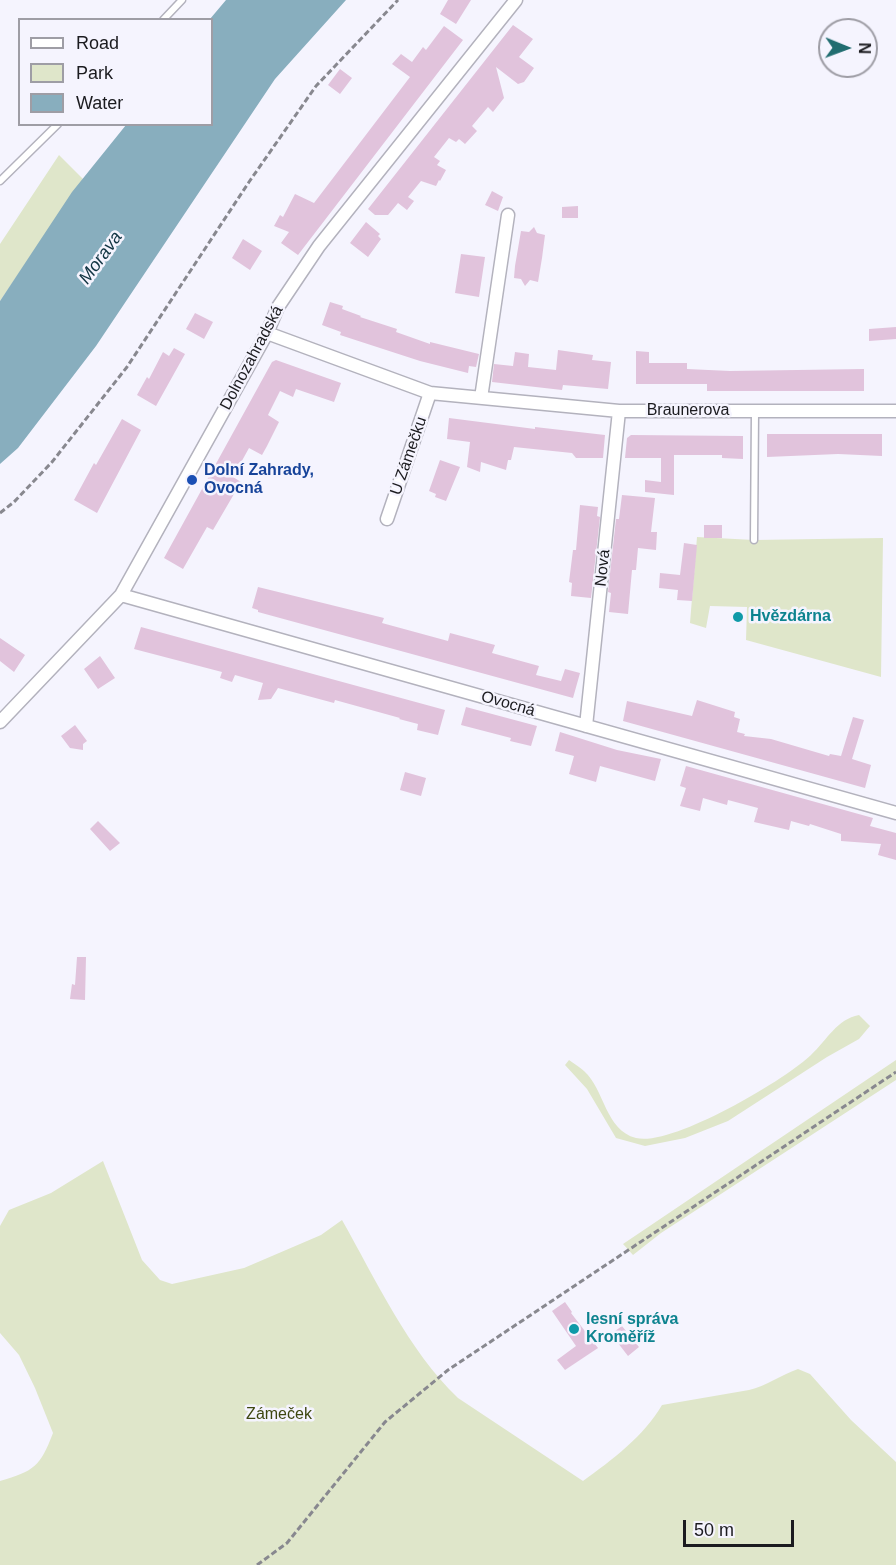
<!DOCTYPE html>
<html>
<head>
<meta charset="utf-8">
<style>
	body { margin:0 }
	#map { position:relative; width:896px; height:1565px; overflow:hidden; background:#f5f4fe; font-family:Helvetica,sans-serif }
	canvas { display:block }
	.legend { position:absolute; left:18px; top:18px; width:195px; height:108px; box-sizing:border-box; background:#f5f4fe; border:2px solid #9e9da5; margin:0; padding:8px 10px; list-style:none; font-size:18px; color:#1b1b1f }
	.legend li { display:flex; align-items:center; gap:12px; height:30px }
	.legend b { width:30px; border:2px solid #9e9da5 }
	.north { position:absolute; left:818px; top:18px; width:60px; height:60px; box-sizing:border-box; background:#f5f4fe; border:2px solid #9e9da5; border-radius:50%; rotate:91deg; font-size:16px; font-weight:700; line-height:24px; text-align:center; color:#1b1b1f }
	.north::after { content:''; display:block; margin:auto; width:21px; height:27px; background:#216d70; clip-path:polygon(50% 0,100% 100%,50% 72%,0 100%) }
	.scale { position:absolute; left:683px; top:1520px; width:111px; height:27px; box-sizing:border-box; border:3px solid #1b1b1f; border-top:0; padding-left:8px; font-size:18px; line-height:21px; white-space:nowrap; color:#1b1b1f; -webkit-text-stroke:4px #f5f4fe; paint-order:stroke }
</style>
</head>
<body>
<div id="map">
<canvas width="896" height="1565"></canvas>
<ul class="legend">
<li><b style="height:8px;background:#fff"></b>Road</li>
<li><b style="height:16px;background:#dfe6ca"></b>Park</li>
<li><b style="height:16px;background:#88aebe"></b>Water</li>
</ul>
<div class="north">N</div>
<div class="scale">50 m</div>
</div>
<script>
const ctx = document.querySelector('canvas').getContext('2d');
ctx.lineJoin = 'round';
function fill(path, color) { ctx.fillStyle = color; ctx.fill(path, 'evenodd'); }
function trace(path, color, width, dash) { ctx.strokeStyle = color; ctx.lineWidth = width; ctx.lineCap = dash ? 'butt' : 'round'; ctx.setLineDash(dash || []); ctx.stroke(path); }
function label(font, color, halo, rows, align = 'center') {
  ctx.font = font + ' Helvetica,sans-serif'; ctx.lineWidth = 5; ctx.setLineDash([]); ctx.textBaseline = 'middle'; ctx.strokeStyle = halo; ctx.fillStyle = color; for (const [text, x, y, turn = 0] of rows) {
    ctx.save(); ctx.translate(x, y); ctx.rotate((+turn || 0) * Math.PI / 180); ctx.textAlign = isNaN(turn) ? turn : align; if (halo) ctx.strokeText(text, 0, 0); ctx.fillText(text, 0, 0); ctx.restore();
  }
}
const green = new Path2D(`
	M 59,155 L 83,179 L 0,301 L 0,244 Z
	M 697,537 L 754,540 L 883,538 L 881,677 L 746,640 L 747,607 L 710,606 L 706,628 L 690,623 Z
	M 859,1015 L 870,1026 L 859,1039 L 827,1057 L 728,1121 L 685,1138 L 645,1146 L 616,1138 L 587,1089 L 565,1065 L 569,1060 C 574,1064 580,1067 584,1071 C 605,1090 605,1130 636,1138 C 672,1147 785,1080 811,1055 C 827,1040 837,1019 859,1015 Z
	M 896,1060 L 896,1080 L 661,1233 L 633,1255 L 623,1244 Z
	M 103,1161 L 142,1260 L 160,1280 L 172,1284 L 244,1268 L 321,1235 L 342,1220 C 376,1280 408,1350 458,1398 L 583,1481 C 612,1460 644,1436 662,1405 L 749,1390 C 766,1386 781,1375 798,1369 L 810,1374 L 851,1420 L 896,1462 L 896,1565 L 0,1565 L 0,1481 C 34,1471 40,1467 53,1433 L 35,1388 L 19,1355 L 0,1333 L 0,1226 L 9,1210 L 51,1193 Z`);
const water = new Path2D(`
	M 226,0 L 346,0 L 275,79 L 96,346 L 18,448 L 0,464 L 0,301 L 72,192 L 126,125 L 212,124 L 210,19 Z`);
const building = new Path2D(`
	M 448,0 L 471,0 L 456,24 L 440,14 Z
	M 513,25 L 533,39 L 519,57 L 534,68 L 524,82 L 518,84 L 496,67 L 504,98 L 493,112 L 488,107 L 472,126 L 477,131 L 465,144 L 459,139 L 456,142 L 449,138 L 434,157 L 440,161 L 437,165 L 446,170 L 440,181 L 439,180 L 436,186 L 421,181 L 408,197 L 414,201 L 407,210 L 398,203 L 388,215 L 375,215 L 368,209 Z
	M 444,26 L 463,40 L 298,255 L 281,243 L 289,232 L 274,226 L 280,215 L 283,217 L 295,194 L 314,203 L 410,77 L 392,64 L 401,54 L 412,62 L 423,47 L 426,50 Z
	M 340,69 L 352,78 L 340,94 L 328,85 Z
	M 492,191 L 503,197 L 498,211 L 485,205 Z
	M 578,206 L 578,218 L 562,218 L 562,207 Z
	M 366,222 L 380,234 L 378,236 L 381,239 L 368,257 L 350,243 Z
	M 534,227 L 537,233 L 545,235 L 542,258 L 538,282 L 530,280 L 525,286 L 521,279 L 514,278 L 515,266 L 521,231 L 529,232 Z
	M 243,239 L 262,251 L 250,270 L 232,258 Z
	M 461,254 L 485,257 L 479,297 L 455,293 Z
	M 330,302 L 343,306 L 342,309 L 361,316 L 360,317 L 397,329 L 396,332 L 430,344 L 430,342 L 479,354 L 476,367 L 469,366 L 468,373 L 420,361 L 340,335 L 341,332 L 322,325 Z
	M 195,313 L 213,322 L 204,339 L 186,329 Z
	M 896,327 L 896,339 L 869,341 L 869,329 Z
	M 174,348 L 185,354 L 156,406 L 137,395 L 147,377 L 149,379 L 163,352 L 169,356 Z
	M 558,350 L 593,355 L 592,360 L 611,362 L 608,389 L 563,385 L 562,390 L 492,382 L 494,364 L 513,366 L 515,352 L 529,354 L 528,367 L 556,370 Z
	M 636,351 L 649,352 L 649,363 L 687,363 L 687,369 L 730,371 L 864,369 L 864,391 L 707,391 L 707,384 L 636,384 Z
	M 276,360 L 341,383 L 334,402 L 296,389 L 293,397 L 280,391 L 268,415 L 279,422 L 267,446 L 262,455 L 249,448 L 233,477 L 241,482 L 213,530 L 207,527 L 183,569 L 164,558 L 272,362 Z
	M 449,418 L 535,429 L 535,427 L 605,435 L 603,458 L 576,458 L 572,453 L 514,447 L 511,460 L 508,460 L 506,470 L 481,462 L 480,472 L 467,467 L 470,442 L 447,439 Z
	M 122,419 L 141,430 L 97,513 L 74,500 L 94,463 L 96,465 Z
	M 767,434 L 882,434 L 882,456 L 838,454 L 767,457 Z
	M 631,435 L 743,436 L 743,459 L 722,458 L 722,455 L 674,455 L 674,495 L 645,492 L 645,480 L 661,482 L 661,458 L 625,458 L 627,438 Z
	M 440,460 L 460,467 L 446,501 L 435,497 L 436,494 L 429,491 Z
	M 622,495 L 655,498 L 651,532 L 657,532 L 656,550 L 638,548 L 636,570 L 632,570 L 628,614 L 609,612 L 611,593 L 608,592 L 616,519 L 619,519 Z
	M 580,505 L 598,507 L 597,516 L 600,517 L 591,598 L 571,596 L 572,583 L 569,582 L 573,550 L 576,550 Z
	M 704,525 L 722,525 L 722,538 L 704,538 Z
	M 684,543 L 697,545 L 692,601 L 677,600 L 678,590 L 659,588 L 660,573 L 680,575 Z
	M 258,587 L 384,618 L 382,623 L 448,641 L 450,633 L 495,645 L 492,653 L 539,666 L 536,675 L 561,681 L 565,669 L 580,673 L 573,698 L 258,612 L 258,610 L 252,608 Z
	M 141,627 L 445,710 L 438,735 L 417,730 L 418,724 L 399,719 L 400,718 L 335,700 L 334,703 L 278,688 L 271,699 L 258,700 L 263,683 L 235,675 L 232,682 L 220,678 L 222,672 L 134,649 Z
	M 0,638 L 25,655 L 14,672 L 0,661 Z
	M 100,656 L 115,678 L 98,689 L 84,669 Z
	M 697,700 L 735,712 L 734,717 L 740,719 L 737,732 L 745,734 L 744,736 L 771,739 L 829,756 L 830,754 L 841,756 L 853,717 L 864,720 L 852,759 L 871,765 L 865,788 L 623,721 L 627,701 L 692,716 Z
	M 466,707 L 537,726 L 531,746 L 510,741 L 511,738 L 461,725 Z
	M 75,725 L 87,741 L 83,744 L 83,750 L 70,748 L 61,736 Z
	M 560,732 L 617,750 L 661,759 L 655,781 L 600,766 L 596,782 L 569,774 L 574,756 L 555,751 Z
	M 686,766 L 873,818 L 870,826 L 896,833 L 896,860 L 878,855 L 881,844 L 841,841 L 841,834 L 810,824 L 809,826 L 791,821 L 789,830 L 754,822 L 758,808 L 728,800 L 727,805 L 703,798 L 700,811 L 680,806 L 686,788 L 680,786 Z
	M 405,772 L 426,778 L 421,796 L 400,790 Z
	M 98,821 L 120,843 L 110,851 L 90,829 Z
	M 77,957 L 86,957 L 85,1000 L 70,999 L 72,984 L 75,985 Z
	M 565,1302 L 572,1312 L 571,1313 L 598,1348 L 565,1370 L 557,1360 L 576,1346 L 552,1311 Z
	M 622,1326 L 639,1347 L 628,1356 L 611,1334 Z`);
const path = new Path2D(`
	M 0,513 L 14,502 L 52,462 L 127,367 L 249,182 L 316,86 L 398,0
	M 257,1565 L 287,1543 L 385,1422 L 448,1370 L 896,1072`);
const service = new Path2D(`
	M 163,20 L 182,0
	M 0,181 L 58,124
	M 754,540 L 755,411`);
const minor = new Path2D(`
	M 267,333 L 430,393 L 619,411 L 896,411
	M 481,398 L 508,215
	M 387,519 L 430,393
	M 121,595 L 896,813
	M 0,722 L 121,595 L 267,333 L 278,307 L 319,246 L 516,0
	M 586,726 L 619,411`);
const markers = [
	[192,480,6,"#1a4fb4"],
	[738,617,6,"#0f9aa8"],
	[574,1329,6,"#0f9aa8"]
];
const streetNames = [
	["Dolnozahradská",252,358,-62],
	["Braunerova",688,411],
	["U Zámečku",409,456,-71],
	["Nová",603,568,-84],
	["Ovocná",508,704,16]
];
const transitNames = [
	["Dolní Zahrady,",204,471],
	["Ovocná",204,489]
];
const cultureNames = [
	["Hvězdárna",750,617],
	["lesní správa",586,1320],
	["Kroměříž",586,1338]
];
const parkNames = [
	["Zámeček",279,1415]
];
const waterNames = [
	["Morava",101,258,-54]
];
fill(green, '#dfe6ca');
fill(water, '#88aebe');
fill(building, '#e1c3dc');
trace(service, '#b3b2bd', 9);
trace(minor, '#b3b2bd', 15);
trace(path, '#88888f', 3, [6, 3]);
trace(service, '#fff', 6);
trace(minor, '#fff', 12);
for (const [x, y, r, color] of markers) { const dot = new Path2D(); dot.arc(x, y, r, 0, 2 * Math.PI); ctx.fillStyle = color; ctx.fill(dot); trace(dot, '#f5f4fe', 2); }
label('16px', '#1b1b1f', '#f5f4fe', streetNames);
label('bold 16px', '#164399', '#f5f4fe', transitNames, 'left');
label('bold 16px', '#0d838f', '#f5f4fe', cultureNames, 'left');
label('16px', '#3d460f', '#f5f4fe', parkNames);
label('italic 18px', '#113442', '#f5f4fe', waterNames);
</script>
</body>
</html>
